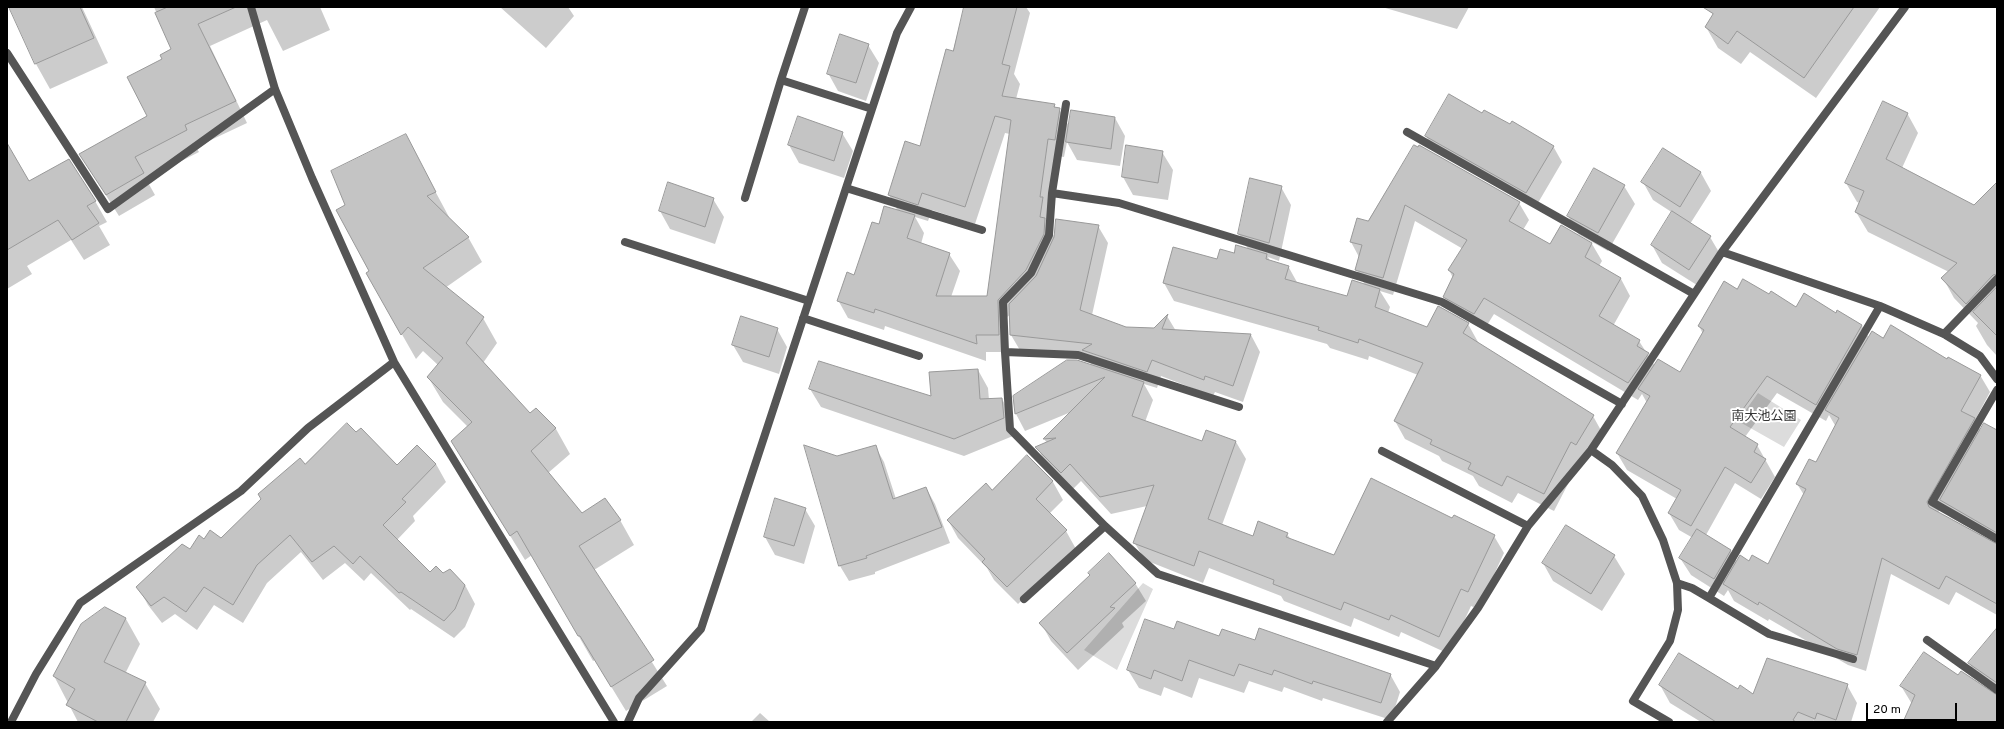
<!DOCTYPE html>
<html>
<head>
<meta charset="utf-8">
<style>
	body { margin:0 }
	#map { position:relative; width:2004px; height:729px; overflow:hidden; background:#fff; font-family:Overpass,sans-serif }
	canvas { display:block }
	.frame { position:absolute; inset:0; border:8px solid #000; pointer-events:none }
	.scale { position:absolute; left:1866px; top:703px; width:91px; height:18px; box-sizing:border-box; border:2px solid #000; border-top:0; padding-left:5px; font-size:12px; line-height:14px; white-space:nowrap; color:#000; -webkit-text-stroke:3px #fff; paint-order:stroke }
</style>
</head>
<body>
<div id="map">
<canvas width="2004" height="729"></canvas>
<div class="frame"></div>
<div class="scale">20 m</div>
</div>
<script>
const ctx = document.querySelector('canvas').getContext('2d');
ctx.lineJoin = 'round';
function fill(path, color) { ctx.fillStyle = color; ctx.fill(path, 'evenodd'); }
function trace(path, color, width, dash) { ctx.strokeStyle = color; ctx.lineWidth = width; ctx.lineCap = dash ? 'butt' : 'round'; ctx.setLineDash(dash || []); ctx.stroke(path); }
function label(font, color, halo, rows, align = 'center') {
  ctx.font = font + ' Overpass,"Noto Sans JP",sans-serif'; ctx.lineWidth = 4; ctx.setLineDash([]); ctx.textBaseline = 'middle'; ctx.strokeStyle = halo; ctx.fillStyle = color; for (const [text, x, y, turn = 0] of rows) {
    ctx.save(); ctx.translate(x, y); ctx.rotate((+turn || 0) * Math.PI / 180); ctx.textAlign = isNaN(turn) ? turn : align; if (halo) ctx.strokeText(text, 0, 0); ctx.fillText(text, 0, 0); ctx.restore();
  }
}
const green = new Path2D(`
	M 1758,393 L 1801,420 L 1784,447 L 1738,421 Z
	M 1143,583 L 1153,589 L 1117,670 L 1084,650 Z`);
const shadow = new Path2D(`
	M 10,7 L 82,7 L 108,63 L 50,89 L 36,64 Z
	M 154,7 L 320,7 L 330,30 L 283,51 L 267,20 L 210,46 L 247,123 L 196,147 L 199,152 L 146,179 L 155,195 L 119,216 L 80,154 L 148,116 L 163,60 L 173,50 Z
	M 500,7 L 568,7 L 574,16 L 546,48 Z
	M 965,7 L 1026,7 L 1030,13 L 1014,74 L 1020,84 L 1016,99 L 1054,105 L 1056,109 L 1059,109 L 1069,126 L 1115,118 L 1125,136 L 1120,166 L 1077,160 L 1067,142 L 1064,157 L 1058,156 L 1050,229 L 1055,238 L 1098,226 L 1108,243 L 1092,315 L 1126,328 L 1154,329 L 1167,316 L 1176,331 L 1251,335 L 1260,352 L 1243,402 L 1215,392 L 1213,396 L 1161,376 L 1157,388 L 1144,384 L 1153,400 L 1145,422 L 1202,442 L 1236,442 L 1246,459 L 1222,525 L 1253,537 L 1287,534 L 1291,540 L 1335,556 L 1453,519 L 1494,536 L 1504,553 L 1478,609 L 1471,606 L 1449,654 L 1401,632 L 1399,637 L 1354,618 L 1351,627 L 1284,601 L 1281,596 L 1209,568 L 1203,583 L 1145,560 L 1134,542 L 1147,506 L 1111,514 L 1081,481 L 1072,490 L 1046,464 L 1037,447 L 1047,443 L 1044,439 L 1071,412 L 1025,431 L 1016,414 L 1092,366 L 1088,359 L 1021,352 L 1011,335 L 1010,315 L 1007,317 L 1008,352 L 986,352 L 986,361 L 885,326 L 884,330 L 848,318 L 838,300 L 855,276 L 879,225 L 898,211 L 889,195 L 921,147 L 953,52 ZM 1005,133 L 1010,134 L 988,297 L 951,297 L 960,271 L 949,254 L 921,244 L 924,233 L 915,217 L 928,221 L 932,210 L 975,224 Z
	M 1382,7 L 1469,7 L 1457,29 Z
	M 1720,7 L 1880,7 L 1816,98 L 1750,52 L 1741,64 L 1718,48 L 1706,27 Z
	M 868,45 L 879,63 L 866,101 L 838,91 L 828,73 Z
	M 1907,113 L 1918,133 L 1902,168 L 1975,206 L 1997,183 L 1997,356 L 1987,345 L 1976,326 L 1978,323 L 1954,298 L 1943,278 L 1949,272 L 1868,232 L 1856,212 L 1860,203 L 1857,202 L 1846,183 Z
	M 1482,115 L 1553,146 L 1562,162 L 1535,208 L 1435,152 L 1426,136 Z
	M 842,133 L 853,151 L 844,178 L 799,163 L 789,145 Z
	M 405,135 L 449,217 L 448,218 L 468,237 L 482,262 L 445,288 L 483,318 L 497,343 L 483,363 L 530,414 L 536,409 L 556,429 L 570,454 L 548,473 L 582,514 L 620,520 L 634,545 L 594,570 L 667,686 L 626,711 L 595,660 L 593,661 L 532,555 L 525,560 L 452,441 L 468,427 L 443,402 L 428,377 L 438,365 L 423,351 L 416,359 L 367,273 L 370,271 L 347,205 Z
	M 7,145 L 28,182 L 95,201 L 107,222 L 99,226 L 110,245 L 84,260 L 71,240 L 27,266 L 32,274 L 7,289 Z
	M 1420,147 L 1519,203 L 1529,220 L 1523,230 L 1551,246 L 1562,227 L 1592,244 L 1602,261 L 1599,266 L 1621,279 L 1630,296 L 1613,326 L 1639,341 L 1655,366 L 1680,373 L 1703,334 L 1699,326 L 1738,291 L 1769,295 L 1796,308 L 1836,314 L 1838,311 L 1862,326 L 1869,338 L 1884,340 L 1948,360 L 1980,375 L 1990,392 L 1975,420 L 1981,431 L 1997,431 L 1997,543 L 1950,517 L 1943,505 L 1938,513 L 1997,544 L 1997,615 L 1956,592 L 1949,605 L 1891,574 L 1866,671 L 1848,665 L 1769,619 L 1768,621 L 1734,601 L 1728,590 L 1724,596 L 1691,575 L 1680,558 L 1693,538 L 1679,530 L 1669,513 L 1677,499 L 1627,470 L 1617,453 L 1647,403 L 1642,394 L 1638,400 L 1494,314 L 1484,330 L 1454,313 L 1444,296 L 1453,278 L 1449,270 L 1463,249 L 1415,221 L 1393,295 L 1380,291 L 1390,307 L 1388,313 L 1427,328 L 1468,324 L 1478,342 L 1477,344 L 1593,416 L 1603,434 L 1581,459 L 1554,511 L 1518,493 L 1512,503 L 1479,486 L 1473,476 L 1442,461 L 1439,456 L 1405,439 L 1395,421 L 1418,375 L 1369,356 L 1368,360 L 1330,348 L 1327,344 L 1174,301 L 1164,283 L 1248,249 L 1239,234 L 1281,187 L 1291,205 L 1279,261 L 1268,257 L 1270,261 L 1288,266 L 1298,284 L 1348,297 L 1365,285 L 1356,269 L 1359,257 L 1351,242 L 1369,223 ZM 1777,393 L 1826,421 L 1829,415 L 1836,427 L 1817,464 L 1797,484 L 1804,495 L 1768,566 L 1737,563 L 1730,550 L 1706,535 L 1735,483 L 1761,499 L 1775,477 L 1757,445 L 1745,437 Z
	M 1162,152 L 1173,170 L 1168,200 L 1133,195 L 1123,177 Z
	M 1701,173 L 1711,191 L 1690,224 L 1710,237 L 1720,254 L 1700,287 L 1662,263 L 1652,245 L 1673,213 L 1653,200 L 1643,182 Z
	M 1624,186 L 1635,204 L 1608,251 L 1578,234 L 1568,216 Z
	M 713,199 L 724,217 L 715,244 L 670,229 L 660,211 Z
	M 777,329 L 787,347 L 779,374 L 743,362 L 733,345 Z
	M 978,370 L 988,388 L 989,400 L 1002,399 L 1012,417 L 1013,436 L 964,456 L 821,407 L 810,389 L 932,397 Z
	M 356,433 L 397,467 L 436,464 L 446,482 L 413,516 L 415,521 L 397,540 L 430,573 L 443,574 L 465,585 L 475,604 L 465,627 L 454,638 L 411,609 L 410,610 L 371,573 L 364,581 L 345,563 L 323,580 L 301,552 L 267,583 L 243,623 L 214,605 L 197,630 L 175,614 L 162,623 L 148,605 L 138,587 L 205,540 L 221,539 L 304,465 Z
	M 875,446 L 884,462 L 896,499 L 926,488 L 935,504 L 950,543 L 875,572 L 875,574 L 849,581 L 840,566 L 837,457 Z
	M 1027,456 L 1053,482 L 1063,500 L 1049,514 L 1066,531 L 1076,549 L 1018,604 L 994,580 L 987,568 L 958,538 L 948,520 L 992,491 Z
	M 805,509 L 815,526 L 804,564 L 775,555 L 765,537 Z
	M 1566,526 L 1614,556 L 1625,574 L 1602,611 L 1553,581 L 1543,563 Z
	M 1135,583 L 1146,601 L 1122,623 L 1124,627 L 1078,670 L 1051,641 L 1041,623 Z
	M 105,609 L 126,619 L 140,644 L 125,674 L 145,683 L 160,709 L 153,722 L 78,722 L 54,676 Z
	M 1997,629 L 1997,692 L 1979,680 L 1969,663 Z
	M 1174,631 L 1256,641 L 1390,674 L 1400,692 L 1391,720 L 1323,698 L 1322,701 L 1284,687 L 1282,692 L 1249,681 L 1244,693 L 1199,678 L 1192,698 L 1164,687 L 1161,696 L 1139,688 L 1128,670 Z
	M 1958,677 L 1997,696 L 1997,722 L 1909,722 L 1912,704 L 1901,686 Z
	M 1660,685 L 1754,695 L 1847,685 L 1857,703 L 1851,722 L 1814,722 L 1814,720 L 1813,722 L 1701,722 L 1670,703 Z
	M 760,713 L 770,722 L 751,722 Z`);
const building = new Path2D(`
	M 9,7 L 80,7 L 94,38 L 35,64 Z
	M 168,7 L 236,7 L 198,24 L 236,101 L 185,125 L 187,130 L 135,157 L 144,173 L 106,195 L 79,154 L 147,116 L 127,77 L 162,59 L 160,55 L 171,49 L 155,13 Z
	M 964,7 L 1017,7 L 1002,64 L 1010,66 L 1002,96 L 1055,104 L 1054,107 L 1060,108 L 1055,140 L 1048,139 L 1040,197 L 1043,197 L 1040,217 L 1045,218 L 1044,234 L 1026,270 L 998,300 L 999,335 L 976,335 L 977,344 L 875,309 L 874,313 L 837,301 L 847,272 L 854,275 L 872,222 L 879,224 L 884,206 L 915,215 L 907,238 L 950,253 L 936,296 L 987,296 L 1011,120 L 995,116 L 965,207 L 922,193 L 918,205 L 888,195 L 905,141 L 920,146 L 946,49 L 953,51 Z
	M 1703,7 L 1854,7 L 1804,78 L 1737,31 L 1728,44 L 1705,27 L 1713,14 Z
	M 840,34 L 869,44 L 856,83 L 827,74 Z
	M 1449,94 L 1482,113 L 1484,110 L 1510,124 L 1512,121 L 1554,146 L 1526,193 L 1425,136 Z
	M 1883,101 L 1908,113 L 1886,159 L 1974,205 L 1997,182 L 1997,274 L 1993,275 L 1966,304 L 1941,278 L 1957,263 L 1855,212 L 1864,191 L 1845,183 Z
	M 1071,110 L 1115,117 L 1111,149 L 1066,142 Z
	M 798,116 L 843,132 L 834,161 L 788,145 Z
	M 406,134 L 436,192 L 427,196 L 469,237 L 423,268 L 484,317 L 466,343 L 530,413 L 536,408 L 556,428 L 531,451 L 582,513 L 605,498 L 621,520 L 579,546 L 654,660 L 611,687 L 580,636 L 578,636 L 517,531 L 510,536 L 451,441 L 472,422 L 427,377 L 443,358 L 408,327 L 401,335 L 366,273 L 369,271 L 336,210 L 345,205 L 331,171 Z
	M 7,143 L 29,181 L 69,159 L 96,201 L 87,206 L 99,223 L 72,240 L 58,220 L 7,250 Z
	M 1126,145 L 1163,151 L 1158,183 L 1122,177 Z
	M 1414,145 L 1418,147 L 1419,145 L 1520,202 L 1509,221 L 1550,244 L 1561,225 L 1592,243 L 1585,257 L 1621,278 L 1599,316 L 1640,340 L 1637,346 L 1649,353 L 1628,383 L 1484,298 L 1474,314 L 1443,297 L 1454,274 L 1448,270 L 1467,240 L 1405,205 L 1383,278 L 1355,270 L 1362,245 L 1350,242 L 1357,218 L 1368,221 Z
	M 1663,148 L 1701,172 L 1680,207 L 1641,182 Z
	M 1594,168 L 1625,185 L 1598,233 L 1567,216 Z
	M 1250,178 L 1282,186 L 1269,243 L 1238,234 Z
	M 668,182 L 714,198 L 705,227 L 659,211 Z
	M 1672,211 L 1711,236 L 1689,270 L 1651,245 Z
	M 1056,219 L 1099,225 L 1080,310 L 1126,327 L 1154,328 L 1168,314 L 1162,329 L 1251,334 L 1233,386 L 1205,376 L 1204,380 L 1152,360 L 1147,372 L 1082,350 L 1092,344 L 1010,335 L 1009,304 L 1036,276 L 1054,237 Z
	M 1236,245 L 1267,254 L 1266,259 L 1289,266 L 1285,279 L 1347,296 L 1352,280 L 1380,289 L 1375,307 L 1427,327 L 1438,306 L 1440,307 L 1469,323 L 1463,333 L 1594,415 L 1576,445 L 1571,442 L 1544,494 L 1507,476 L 1502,486 L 1468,469 L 1471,463 L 1430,444 L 1432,440 L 1394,421 L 1423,363 L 1359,339 L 1358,343 L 1318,330 L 1319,327 L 1163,283 L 1173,247 L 1217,259 L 1220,249 L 1234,253 Z
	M 1743,279 L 1769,294 L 1771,291 L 1796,307 L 1804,293 L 1836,313 L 1837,310 L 1862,325 L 1816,405 L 1767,376 L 1730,427 L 1758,444 L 1754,452 L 1766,459 L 1751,483 L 1725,467 L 1691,526 L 1668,513 L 1681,490 L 1616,453 L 1650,396 L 1638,389 L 1658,359 L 1680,372 L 1704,330 L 1698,326 L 1724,281 L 1737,289 Z
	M 1997,287 L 1997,336 L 1973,312 Z
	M 741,316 L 778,328 L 769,357 L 732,345 Z
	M 1891,325 L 1947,359 L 1948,357 L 1981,375 L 1961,411 L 1975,418 L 1927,502 L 1929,507 L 1997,544 L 1997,604 L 1946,576 L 1939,589 L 1882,558 L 1857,655 L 1837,649 L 1759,602 L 1758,605 L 1723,584 L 1740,555 L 1749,561 L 1752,555 L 1768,564 L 1806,489 L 1796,484 L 1809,459 L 1816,462 L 1839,418 L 1825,410 L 1872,331 L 1883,338 Z
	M 1067,360 L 1077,360 L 1144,382 L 1132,416 L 1202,441 L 1206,430 L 1236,441 L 1208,519 L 1253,536 L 1258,521 L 1288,533 L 1286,537 L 1334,555 L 1371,478 L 1452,518 L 1454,515 L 1495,535 L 1468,592 L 1461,589 L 1439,637 L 1391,615 L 1389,620 L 1344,602 L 1341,610 L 1273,584 L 1274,580 L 1199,551 L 1194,566 L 1133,543 L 1154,485 L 1100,497 L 1070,464 L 1061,473 L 1035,447 L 1056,438 L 1043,439 L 1105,377 L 1015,414 L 1013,396 Z
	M 819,361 L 931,396 L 929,372 L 978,369 L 980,399 L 1002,398 L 1004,418 L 954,439 L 809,389 Z
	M 347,423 L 356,432 L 361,428 L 397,465 L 417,445 L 436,464 L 402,499 L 406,502 L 383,525 L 430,572 L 436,566 L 443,573 L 450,569 L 465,585 L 455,609 L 444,621 L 401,592 L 399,593 L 360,556 L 353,564 L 334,546 L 312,562 L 290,535 L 257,565 L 233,605 L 204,587 L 186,612 L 164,597 L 151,606 L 136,587 L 182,544 L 190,549 L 199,535 L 204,539 L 210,530 L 221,538 L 261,499 L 258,494 L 300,458 L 305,464 Z
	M 1984,423 L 1997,430 L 1997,533 L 1940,500 Z
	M 804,445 L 837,456 L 876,445 L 893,499 L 926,487 L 942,527 L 866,556 L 867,558 L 839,566 Z
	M 1027,455 L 1053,481 L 1036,499 L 1067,530 L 1007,587 L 982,562 L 985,559 L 947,520 L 986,483 L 992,490 Z
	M 775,498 L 806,508 L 794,546 L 764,537 Z
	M 1566,525 L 1615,555 L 1591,594 L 1542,563 Z
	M 1697,529 L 1731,550 L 1714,579 L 1679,558 Z
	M 1109,553 L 1136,583 L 1110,607 L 1115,608 L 1067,653 L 1039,623 L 1090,575 L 1088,573 Z
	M 105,607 L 126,618 L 104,662 L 146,682 L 126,722 L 98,722 L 66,705 L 75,689 L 53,676 L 81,624 Z
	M 1145,619 L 1174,629 L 1177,621 L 1219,636 L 1222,629 L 1255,640 L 1259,628 L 1391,674 L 1381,703 L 1313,681 L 1312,684 L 1274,670 L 1272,675 L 1239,664 L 1234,676 L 1189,660 L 1182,681 L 1154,670 L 1151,679 L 1127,670 Z
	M 1997,628 L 1997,683 L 1968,663 Z
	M 1924,652 L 1958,675 L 1961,671 L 1997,695 L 1997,722 L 1903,722 L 1915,695 L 1900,686 Z
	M 1679,653 L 1738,689 L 1740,685 L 1753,694 L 1767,658 L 1848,684 L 1836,720 L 1817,713 L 1815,719 L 1798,712 L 1793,720 L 1796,722 L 1716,722 L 1659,685 Z`);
const street = new Path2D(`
	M 251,7 L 275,89 L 312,178 L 394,362 L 614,722
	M 7,53 L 108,209 L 275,89
	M 781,80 L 872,109
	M 1407,132 L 1694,294
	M 846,188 L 982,230
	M 1052,193 L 1066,104
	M 745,198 L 781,80 L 805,7
	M 625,242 L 809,301
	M 1880,306 L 1944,334 L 1980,356 L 1997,379
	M 803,318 L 919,356
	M 1944,334 L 1997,279
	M 1005,352 L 1078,355 L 1239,407
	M 1997,390 L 1932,502 L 1997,539
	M 1591,450 L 1612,465 L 1642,496 L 1663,540 L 1677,583 L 1678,610 L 1670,641 L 1633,701 L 1669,722
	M 1382,451 L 1528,526
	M 1677,583 L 1692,588 L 1709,598 L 1880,306 L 1722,252
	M 1709,598 L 1769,634 L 1853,659
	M 1024,599 L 1105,526
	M 1927,640 L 1997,690
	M 1436,666 L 1158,574 L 1105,526 L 1010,429 L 1005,352 L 1003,302 L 1031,273 L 1049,235 L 1052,193 L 1119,203 L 1442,302 L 1622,404
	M 11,722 L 36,674 L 80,603 L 241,491 L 308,428 L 394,362
	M 628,722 L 639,698 L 701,629 L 897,33 L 911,7
	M 1387,722 L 1436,666 L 1478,608 L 1528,526 L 1591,450 L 1722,252 L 1905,7`);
const parkNames = [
	["南大池公園",1764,417]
];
fill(green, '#dcdcdc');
fill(shadow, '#0003');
fill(building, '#c4c4c4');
trace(building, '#999', 1);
trace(street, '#555', 8);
label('13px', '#333', '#fff', parkNames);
</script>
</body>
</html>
